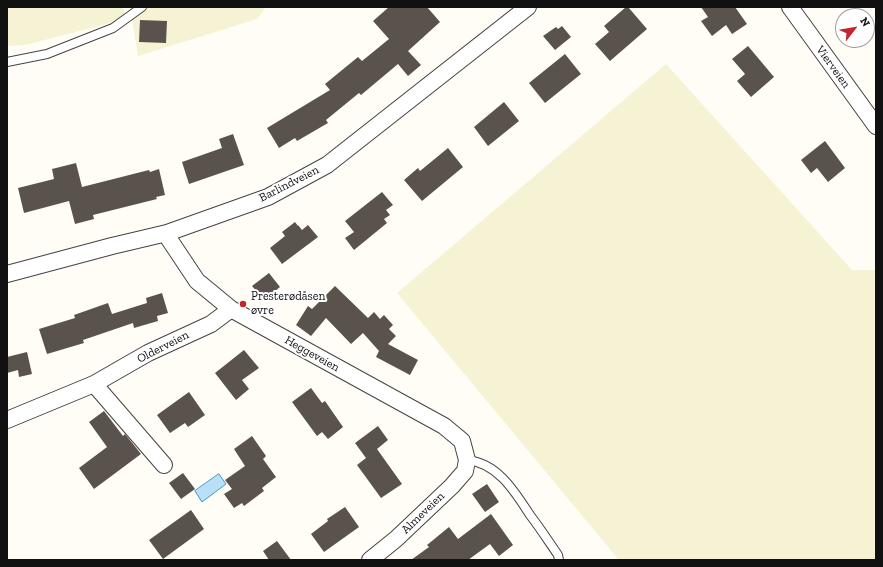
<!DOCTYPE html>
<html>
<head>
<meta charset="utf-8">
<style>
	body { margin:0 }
	#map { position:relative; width:883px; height:567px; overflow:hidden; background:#fffdf5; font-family:"Zilla Slab",serif }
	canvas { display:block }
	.frame { position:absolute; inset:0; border:8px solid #111; pointer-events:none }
	.north { position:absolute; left:835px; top:8px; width:40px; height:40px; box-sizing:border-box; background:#fff; border:1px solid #a0a0a0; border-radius:50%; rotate:59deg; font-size:11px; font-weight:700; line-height:16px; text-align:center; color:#111 }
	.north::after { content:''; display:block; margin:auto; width:14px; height:18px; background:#c4262e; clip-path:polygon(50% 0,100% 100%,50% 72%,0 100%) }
</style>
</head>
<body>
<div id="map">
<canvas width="883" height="567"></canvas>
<div class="frame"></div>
<div class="north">N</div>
</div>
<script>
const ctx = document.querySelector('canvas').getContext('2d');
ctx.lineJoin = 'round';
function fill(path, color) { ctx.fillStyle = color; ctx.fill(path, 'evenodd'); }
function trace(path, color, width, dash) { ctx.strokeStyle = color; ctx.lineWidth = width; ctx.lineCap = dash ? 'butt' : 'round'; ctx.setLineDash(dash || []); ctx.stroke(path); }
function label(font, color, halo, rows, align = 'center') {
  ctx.font = font + ' "Zilla Slab",serif'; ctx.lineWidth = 4; ctx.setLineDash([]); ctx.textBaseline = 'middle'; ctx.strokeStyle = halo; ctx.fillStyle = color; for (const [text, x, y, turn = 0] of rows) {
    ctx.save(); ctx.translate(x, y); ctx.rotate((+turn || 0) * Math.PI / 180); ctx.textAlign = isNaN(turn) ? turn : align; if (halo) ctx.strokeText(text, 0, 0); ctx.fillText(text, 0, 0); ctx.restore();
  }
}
const farmland = new Path2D(`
	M 7,7 L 123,7 L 126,19 L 25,45 L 7,46 Z
	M 130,7 L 266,7 L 257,19 L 138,56 Z
	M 666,64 L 852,270 L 876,270 L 876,560 L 619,560 L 397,293 Z`);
const water = new Path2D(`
	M 219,474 L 226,484 L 202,502 L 195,491 Z`);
const building = new Path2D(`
	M 389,7 L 427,7 L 440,22 L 408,51 L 421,65 L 408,76 L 398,64 L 361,95 L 359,93 L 326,120 L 328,123 L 297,141 L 295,138 L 279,148 L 267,128 L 330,90 L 325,84 L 358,57 L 362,61 L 389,39 L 373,21 Z
	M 626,7 L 628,7 L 647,29 L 610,61 L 595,44 L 609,32 L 604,26 Z
	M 701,7 L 735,7 L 747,24 L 732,34 L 726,25 L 712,36 L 701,21 L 708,17 Z
	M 140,20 L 167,21 L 166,43 L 139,42 Z
	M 562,26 L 571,37 L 555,50 L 543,36 L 556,27 L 558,29 Z
	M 748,46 L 774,77 L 751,97 L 737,81 L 745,74 L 732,59 Z
	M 565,54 L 581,74 L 545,103 L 529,83 Z
	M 504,102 L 519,121 L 488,146 L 474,127 Z
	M 233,134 L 244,165 L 189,184 L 182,162 L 222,148 L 219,139 Z
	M 825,141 L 845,168 L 828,182 L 817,168 L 811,173 L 801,160 Z
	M 448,148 L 463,167 L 422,201 L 404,180 L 418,168 L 420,171 Z
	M 76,163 L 82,187 L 149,170 L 150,172 L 159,169 L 165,195 L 156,197 L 157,199 L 93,215 L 94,219 L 75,224 L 69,201 L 24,213 L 18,188 L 54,179 L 52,169 Z
	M 382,192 L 393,205 L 386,210 L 390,215 L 384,219 L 387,223 L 354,250 L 345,238 L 354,232 L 345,221 Z
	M 295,222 L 298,226 L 298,225 L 302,230 L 308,225 L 318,237 L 282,264 L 270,248 L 285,236 L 282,232 Z
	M 269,273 L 280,287 L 264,300 L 252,286 Z
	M 335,286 L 368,318 L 374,312 L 380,319 L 384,315 L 393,325 L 389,329 L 396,336 L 388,344 L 418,360 L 410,375 L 376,357 L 379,351 L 363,333 L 351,344 L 326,318 L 311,336 L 296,325 L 308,306 L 312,309 Z
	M 162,293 L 168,313 L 157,316 L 158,321 L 134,328 L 133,323 L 83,340 L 84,343 L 47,354 L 39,329 L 75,318 L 74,315 L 108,303 L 112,314 L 147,303 L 146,298 Z
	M 244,350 L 259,368 L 242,380 L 249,389 L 236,400 L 215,373 Z
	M 27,352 L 32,374 L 19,377 L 18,370 L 7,373 L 7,357 Z
	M 311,388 L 322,403 L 325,401 L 343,427 L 328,439 L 322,432 L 317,436 L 292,402 Z
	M 189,392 L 205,415 L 188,427 L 185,423 L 170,433 L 157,415 Z
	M 104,411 L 123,436 L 125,434 L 141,454 L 94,489 L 79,468 L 107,447 L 89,422 Z
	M 378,426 L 388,440 L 377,449 L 402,484 L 381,498 L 357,465 L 366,458 L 355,443 Z
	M 252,436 L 266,456 L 263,459 L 276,477 L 262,488 L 264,491 L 244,506 L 242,503 L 234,508 L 224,494 L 232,489 L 225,480 L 245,466 L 234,449 Z
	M 183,473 L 195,489 L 181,499 L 169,483 Z
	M 487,484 L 499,502 L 485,512 L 472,494 Z
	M 345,507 L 359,527 L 324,552 L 311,534 L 328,521 L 327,519 Z
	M 191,510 L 204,529 L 163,559 L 149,540 Z
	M 491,514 L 513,545 L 499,556 L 490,544 L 468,560 L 411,560 L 429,547 L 427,545 L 449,527 L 458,539 Z
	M 277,541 L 291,560 L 269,560 L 263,551 Z`);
const lane = new Path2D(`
	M 7,62 L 47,54 L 113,28 L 142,7
	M 467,460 C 498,463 515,492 530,515 C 540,528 549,542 558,555 L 559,560`);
const street = new Path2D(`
	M 790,7 L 876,126
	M 167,233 L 169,239 L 197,281 L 231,309 L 444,426 L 462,441 L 467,460 L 465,471 L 452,486 L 396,539 L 370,560
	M 7,274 L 112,246 L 167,233 L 268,197 L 327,165 L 528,7
	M 94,384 L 164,465
	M 7,420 L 94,384 L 148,353 L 211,324 L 231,309`);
const markers = [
	[243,304,4,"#c4262e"]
];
const streetNames = [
	["Vierveien",833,67,54],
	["Barlindveien",289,184,-27],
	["Olderveien",163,347,-27],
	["Heggeveien",312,354,29],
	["Almeveien",423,513,-44]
];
const poiNames = [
	["Presterødåsen",251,297],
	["øvre",251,311]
];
fill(farmland, '#f6f3d4');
fill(water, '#b9e0f7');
trace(water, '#3f96cf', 1);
fill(building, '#5a524d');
trace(lane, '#444', 10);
trace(street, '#444', 18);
trace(lane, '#fff', 8);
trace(street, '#fff', 16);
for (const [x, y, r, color] of markers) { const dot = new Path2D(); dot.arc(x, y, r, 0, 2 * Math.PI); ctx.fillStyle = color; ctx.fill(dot); trace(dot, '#fff', 1.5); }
label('12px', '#111', '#fff', streetNames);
label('12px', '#111', '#fff', poiNames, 'left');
</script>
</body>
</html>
